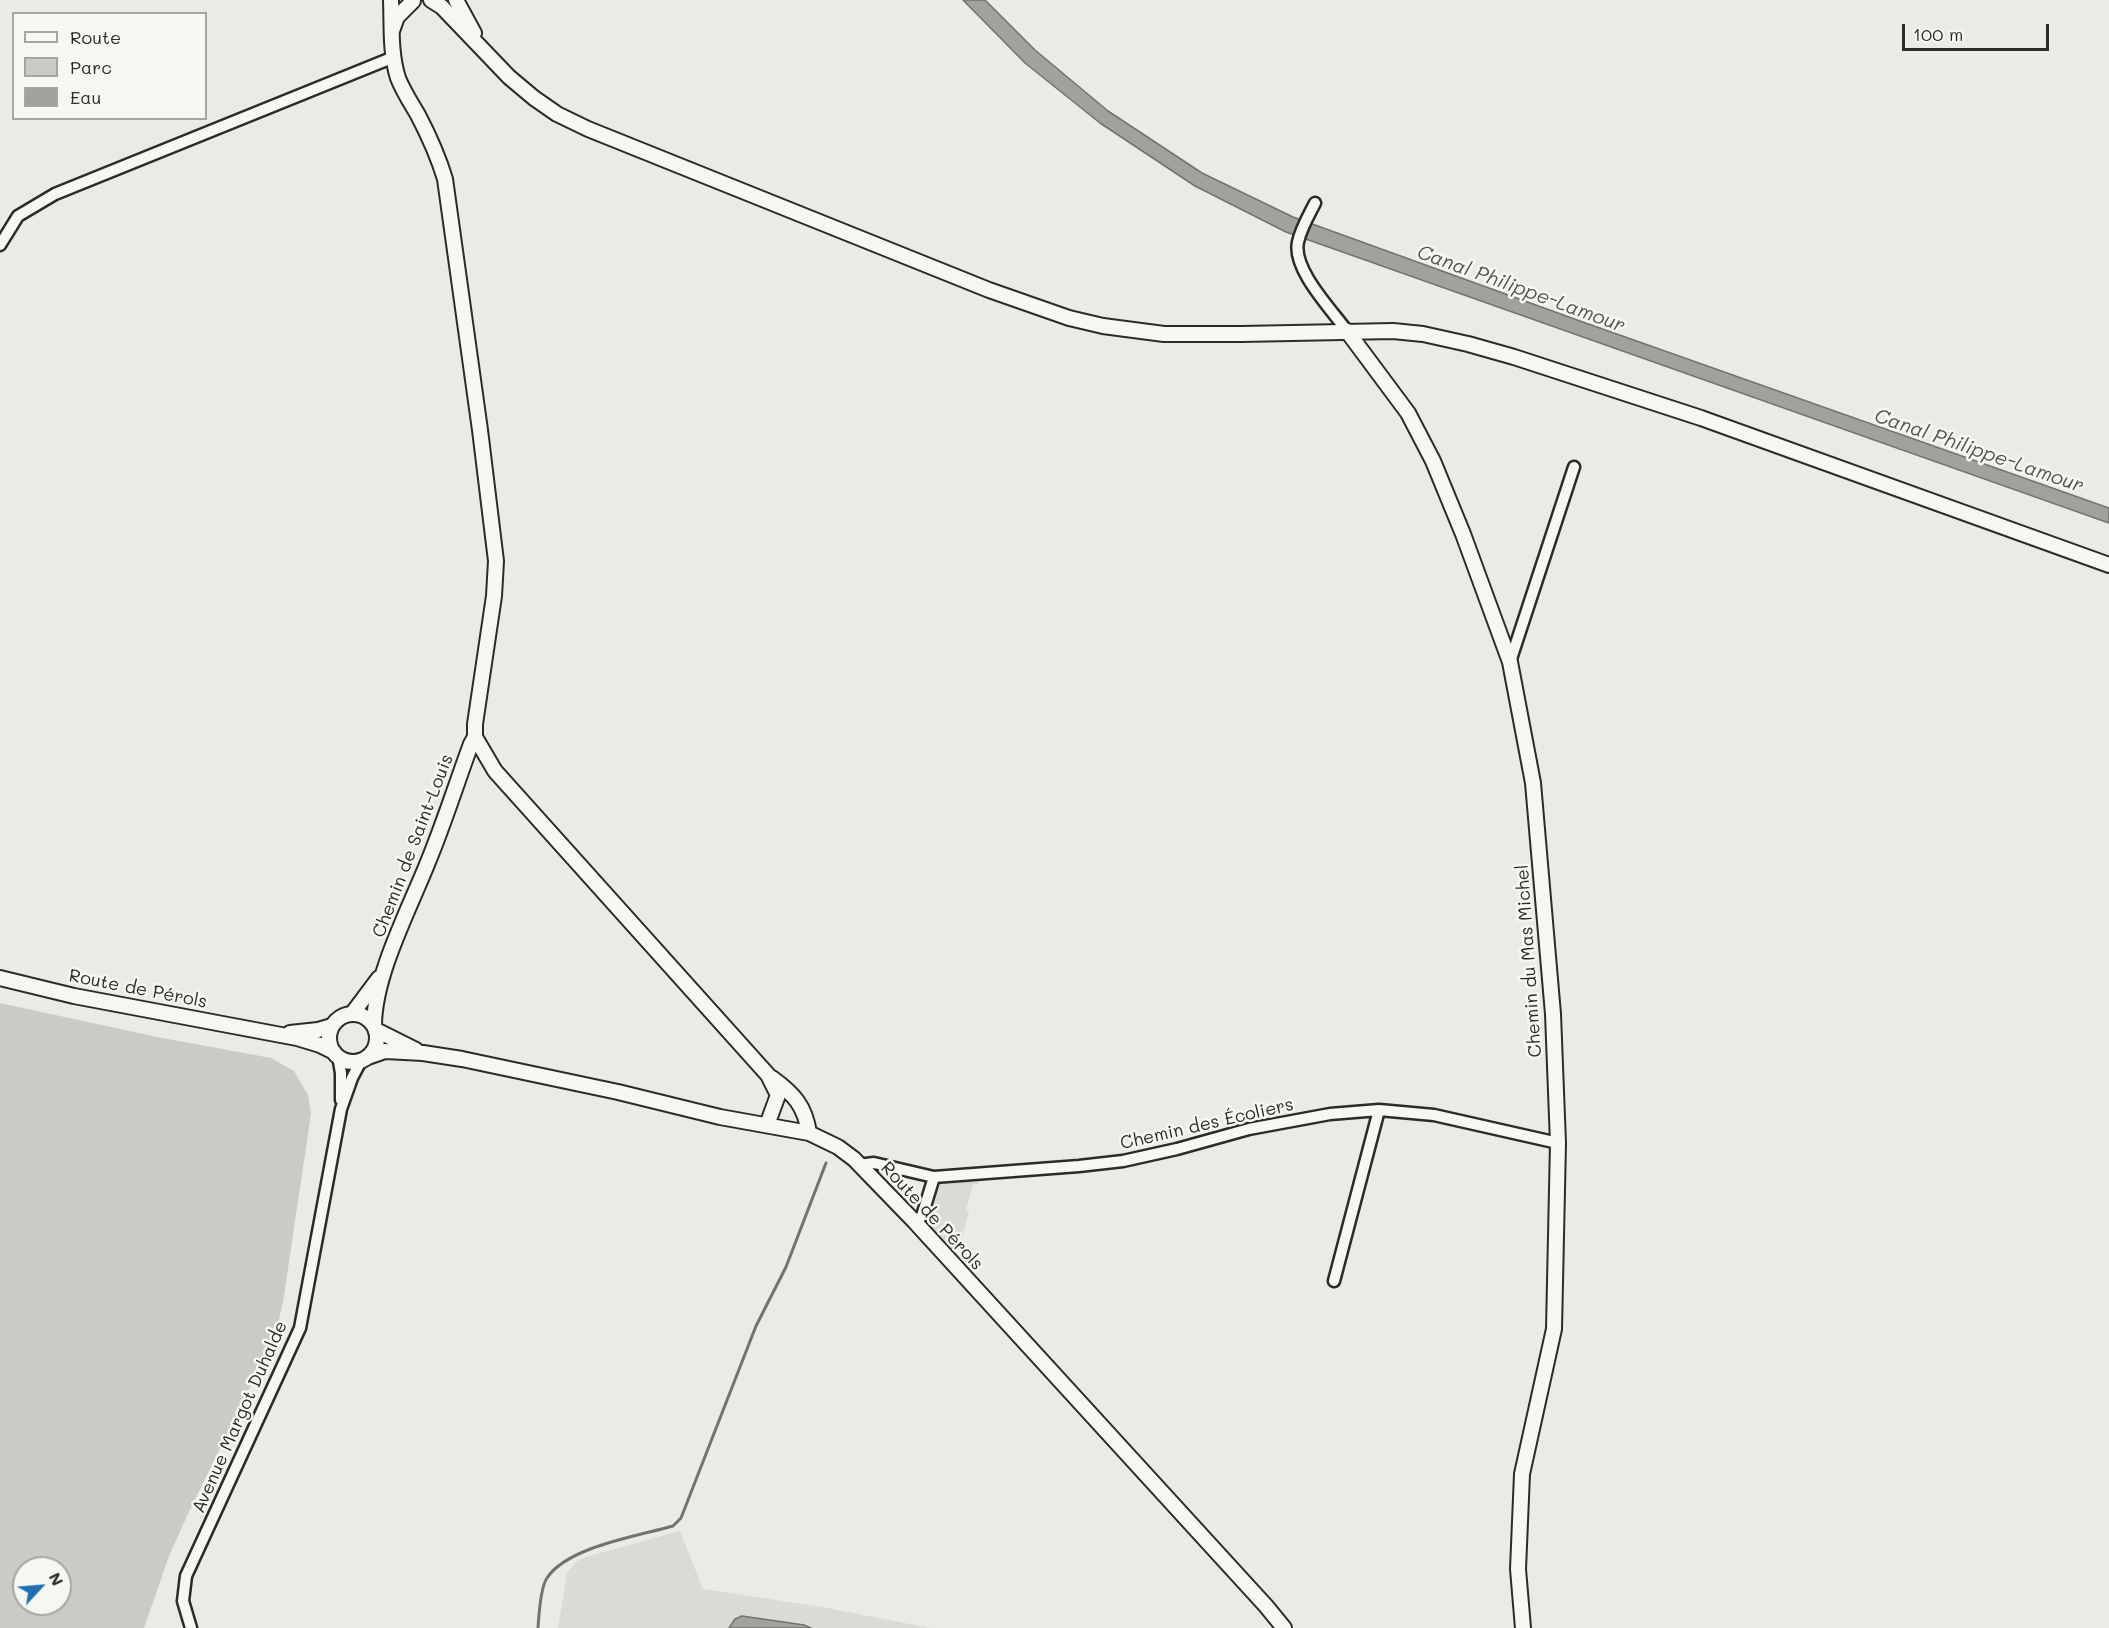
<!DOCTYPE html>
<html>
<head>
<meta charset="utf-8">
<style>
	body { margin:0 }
	#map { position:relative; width:2109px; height:1628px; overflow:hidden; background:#eaeae6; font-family:Mali,sans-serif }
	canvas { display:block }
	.legend { position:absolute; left:12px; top:12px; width:195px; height:108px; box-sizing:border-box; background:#f6f6f2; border:2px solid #a5a5a2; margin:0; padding:8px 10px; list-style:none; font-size:18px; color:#2b2b2b }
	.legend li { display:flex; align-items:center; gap:12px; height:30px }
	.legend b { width:30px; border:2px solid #a5a5a2 }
	.north { position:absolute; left:12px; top:1556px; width:60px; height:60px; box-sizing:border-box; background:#f6f6f2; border:2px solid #a5a5a2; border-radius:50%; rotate:64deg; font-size:16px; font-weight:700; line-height:24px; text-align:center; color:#2b2b2b }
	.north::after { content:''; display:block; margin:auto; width:21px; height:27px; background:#1f6fb2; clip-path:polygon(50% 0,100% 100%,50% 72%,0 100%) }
	.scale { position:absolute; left:1902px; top:24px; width:147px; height:27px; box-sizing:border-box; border:3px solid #2b2b2b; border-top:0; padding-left:8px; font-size:18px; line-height:21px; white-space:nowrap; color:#2b2b2b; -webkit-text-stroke:4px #f6f6f2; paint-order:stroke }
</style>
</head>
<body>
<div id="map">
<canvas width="2109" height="1628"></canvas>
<ul class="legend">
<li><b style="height:8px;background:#f6f6f2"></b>Route</li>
<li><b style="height:16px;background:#cacac7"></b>Parc</li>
<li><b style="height:16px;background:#a1a19e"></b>Eau</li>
</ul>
<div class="north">N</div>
<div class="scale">100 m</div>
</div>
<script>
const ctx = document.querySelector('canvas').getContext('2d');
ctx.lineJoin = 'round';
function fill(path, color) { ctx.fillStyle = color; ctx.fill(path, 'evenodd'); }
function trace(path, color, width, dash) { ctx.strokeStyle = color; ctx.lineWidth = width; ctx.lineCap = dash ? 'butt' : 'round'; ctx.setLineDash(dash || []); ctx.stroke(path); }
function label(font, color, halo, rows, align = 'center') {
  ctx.font = font + ' Mali,sans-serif'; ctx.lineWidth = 5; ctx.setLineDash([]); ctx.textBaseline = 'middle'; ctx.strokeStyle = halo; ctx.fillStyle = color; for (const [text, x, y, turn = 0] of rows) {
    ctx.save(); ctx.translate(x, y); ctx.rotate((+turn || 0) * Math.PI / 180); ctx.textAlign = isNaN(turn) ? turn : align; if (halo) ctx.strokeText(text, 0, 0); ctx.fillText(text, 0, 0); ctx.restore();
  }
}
const built = new Path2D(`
	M 979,1180 L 978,1185 L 973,1184 L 971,1191 L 966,1210 L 969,1211 L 961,1244 L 954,1248 L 951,1252 L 924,1227 L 939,1182 Z
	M 680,1531 L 703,1589 L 822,1607 L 930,1628 L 558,1628 L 567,1573 L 577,1561 L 589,1556 Z`);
const green = new Path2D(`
	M 0,1003 L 157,1037 L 271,1058 L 294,1071 L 308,1095 L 311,1114 L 283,1302 L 275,1336 L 187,1516 L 169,1556 L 144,1628 L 0,1628 ZM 24,1568 L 60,1568 L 60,1604 L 24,1604 Z`);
const water = new Path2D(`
	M 963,0 L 985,0 L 1035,50 L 1108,111 L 1202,173 L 1293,217 L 1580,321 L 2109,508 L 2109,523 L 1286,232 L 1195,186 L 1100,123 L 1025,63 Z
	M 742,1616 L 804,1625 L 811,1628 L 729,1628 L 735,1619 Z`);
const stream = new Path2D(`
	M 538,1628 C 539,1615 540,1588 547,1578 C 567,1547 638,1536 673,1526 L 681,1518 L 756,1326 L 786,1267 L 826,1163`);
const street = new Path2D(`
	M 1315,203 C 1309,215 1301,228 1298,242 C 1292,269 1331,309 1347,331
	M 0,245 L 18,216 L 55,194 L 394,57
	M 1510,662 L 1574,467
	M 338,1056 L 341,1073 L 341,1100
	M 862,1167 L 866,1164 L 874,1163 L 934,1177 L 1079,1166 L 1123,1161 L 1177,1149 L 1249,1129 L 1330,1114 L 1379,1110 L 1434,1115 L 1558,1143
	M 915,1222 L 922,1216 L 934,1177
	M 1334,1281 L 1379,1110
	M 191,1628 L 183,1601 L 186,1576 L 300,1328 L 341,1109 L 352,1078 L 361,1061`);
const secondary = new Path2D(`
	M 391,0 C 392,25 390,53 398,78 C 403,91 411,103 418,115 C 429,136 438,156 445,179 L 480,430 L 496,561 L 494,596 L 475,724 L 475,737 L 495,771 L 768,1075 L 778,1095 L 767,1125
	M 431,0 L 442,7 L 509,77 L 534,98 L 557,114 L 588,129 L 989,290 L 1069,318 L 1103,326 L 1164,334 L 1241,334 L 1393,331 L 1423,334 L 1468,344 L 1514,357 L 1701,418 L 2109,565
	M 456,0 L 474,33
	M 392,31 L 397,17 L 413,1
	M 1347,331 L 1408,413 L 1433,461 L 1463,534 L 1510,662 L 1533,783 L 1553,1014 L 1558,1143 L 1554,1329 L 1522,1474 L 1518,1569 L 1523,1628
	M 0,978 L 74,996 L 297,1038 L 320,1045 L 334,1052
	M 352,1014 L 379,978
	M329 1038a24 24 0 1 1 48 0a24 24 0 1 1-48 0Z
	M 374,1026 C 374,974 411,906 430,857 C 445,820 457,782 471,744 L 475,737
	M 376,1030 L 416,1050
	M 290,1033 L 318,1030 L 332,1026
	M 368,1057 L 385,1051 L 423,1053 L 462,1059 L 618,1092 L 720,1117 L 809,1133 L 838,1147 L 854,1159 L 915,1222 L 1266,1606 L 1284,1628
	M 772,1078 C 794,1094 805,1106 809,1133`);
const streetNames = [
	["Chemin de Saint-Louis",413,846,-69],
	["Chemin du Mas Michel",1529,961,-94],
	["Route de Pérols",138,989,11],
	["Chemin des Écoliers",1207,1124,-13],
	["Route de Pérols",932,1216,47],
	["Avenue Margot Duhalde",240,1417,-66]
];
const waterNames = [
	["Canal Philippe-Lamour",1521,289,20],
	["Canal Philippe-Lamour",1979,451,19]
];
fill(built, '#dadad6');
fill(green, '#cacac7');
fill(water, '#a1a19e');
trace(water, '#727270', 1.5);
trace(stream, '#727270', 3);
trace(street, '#2b2b2b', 15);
trace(secondary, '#2b2b2b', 18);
trace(street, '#f6f6f2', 10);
trace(secondary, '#f6f6f2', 14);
label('18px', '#2b2b2b', '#f6f6f2', streetNames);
label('italic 20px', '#545453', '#f6f6f2', waterNames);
</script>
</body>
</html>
